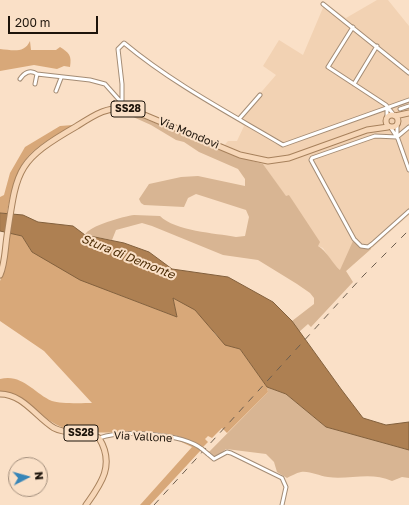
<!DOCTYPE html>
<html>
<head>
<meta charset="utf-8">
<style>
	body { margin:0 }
	#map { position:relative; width:409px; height:505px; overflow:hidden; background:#fae0c7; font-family:"Golos Text",sans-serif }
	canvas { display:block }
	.north { position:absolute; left:8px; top:457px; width:40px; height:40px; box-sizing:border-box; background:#fae0c7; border:1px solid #a28e7c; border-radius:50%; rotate:84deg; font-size:11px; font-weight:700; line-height:16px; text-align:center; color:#1d140b }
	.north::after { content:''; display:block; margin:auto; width:14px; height:18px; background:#3785b7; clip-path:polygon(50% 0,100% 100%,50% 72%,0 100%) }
	.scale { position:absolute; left:8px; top:16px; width:90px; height:18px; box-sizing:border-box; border:2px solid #1d140b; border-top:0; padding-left:5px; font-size:12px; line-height:14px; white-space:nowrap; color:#1d140b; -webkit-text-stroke:3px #fae0c7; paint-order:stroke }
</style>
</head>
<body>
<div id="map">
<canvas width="409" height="505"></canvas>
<div class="north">N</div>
<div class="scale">200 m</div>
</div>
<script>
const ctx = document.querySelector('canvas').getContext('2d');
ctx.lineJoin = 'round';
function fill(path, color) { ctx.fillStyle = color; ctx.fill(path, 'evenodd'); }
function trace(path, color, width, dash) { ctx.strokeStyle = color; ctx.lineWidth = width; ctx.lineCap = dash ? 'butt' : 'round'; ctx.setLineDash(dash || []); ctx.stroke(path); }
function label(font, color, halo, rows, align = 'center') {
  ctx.font = font + ' "Golos Text",sans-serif'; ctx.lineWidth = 4; ctx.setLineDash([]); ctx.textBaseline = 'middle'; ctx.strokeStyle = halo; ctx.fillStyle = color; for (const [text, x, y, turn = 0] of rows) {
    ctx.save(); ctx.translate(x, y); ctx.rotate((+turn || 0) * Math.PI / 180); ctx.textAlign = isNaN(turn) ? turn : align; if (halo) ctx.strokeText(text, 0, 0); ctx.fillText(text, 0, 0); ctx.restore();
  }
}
const built = new Path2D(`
	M 377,0 L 388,0 L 409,26 L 409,215 L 345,272 L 340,270 L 332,262 L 323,248 L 318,246 L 289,195 L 286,197 L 263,164 L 249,160 L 221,149 L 228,141 L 237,141 L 244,126 L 237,120 L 276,75 L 263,66 L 279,40 L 303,55 L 325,3 L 346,18 Z`);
const green = new Path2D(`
	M 125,111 L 249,160 L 263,164 L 286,196 L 289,195 L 320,242 L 318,246 C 327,251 332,263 340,270 L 353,241 L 361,247 L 371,247 L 371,249 L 346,271 L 353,282 L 311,327 L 308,324 L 299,332 L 292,321 L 314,304 L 314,298 L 310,293 L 297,284 L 258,260 L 223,255 L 152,226 L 142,223 L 116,230 L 112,240 L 85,235 C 88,226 125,216 134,215 C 143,215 151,216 160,216 C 175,231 215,233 236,237 L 245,236 L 249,217 L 246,210 L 196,194 L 188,198 L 184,207 L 144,205 L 141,203 L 139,199 L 149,184 L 181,177 L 198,176 L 245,186 L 245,179 L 238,169 L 199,152 L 184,142 L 176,140 L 151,125 L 131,116 Z
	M 267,387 L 286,394 L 326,427 L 409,450 L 409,478 L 402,477 L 392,481 C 371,471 349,480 328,477 C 318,476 311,471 301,472 C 296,473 291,476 287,478 L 277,472 L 274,462 L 266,454 L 226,449 L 215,458 L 208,453 L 268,392 Z`);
const forest = new Path2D(`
	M 30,41 L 31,50 L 56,50 L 60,47 C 69,53 72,55 70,67 L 64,66 L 57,69 L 34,65 L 0,71 L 0,49 C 12,50 24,54 30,41 Z
	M 73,125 C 24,154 19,157 7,213 L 0,213 L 0,197 L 4,195 L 10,173 L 25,147 L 60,126 Z
	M 10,233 L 22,236 L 32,252 L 114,293 L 177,317 L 173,298 C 180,302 189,305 195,310 C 214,326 212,342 240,349 L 267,387 L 268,392 L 227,433 L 222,428 L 212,438 L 208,436 L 205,439 L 208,442 L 202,448 C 164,419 109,441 65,428 C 40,421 27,392 0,392 L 0,379 C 22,373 34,393 52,401 C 60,404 84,403 92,403 L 44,351 L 0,321 L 0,281 L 4,271 Z
	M 175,439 L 196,446 L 201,450 L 150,505 L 140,505 L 192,447 Z`);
const water = new Path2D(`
	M 0,213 L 23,215 L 38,222 L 73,226 L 85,235 L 124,243 L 149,252 L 172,269 L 228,277 L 273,302 L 292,321 L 341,389 L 363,418 L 386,425 L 409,422 L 409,450 L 326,427 L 286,394 L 267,387 L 240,349 L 225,345 L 195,310 L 173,298 L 177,317 L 80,280 L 32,252 L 22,236 L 0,231 Z`);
const minor = new Path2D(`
	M 323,4 L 409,73
	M 353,27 L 328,67 L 386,105 L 394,115
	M 20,79 C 24,73 30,69 37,74
	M 35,84 L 37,74 L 90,80 L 105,84 L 122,103
	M 354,84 L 377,46
	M 56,91 L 61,78
	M 387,107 L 387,117
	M 122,108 L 122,84 L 118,49 L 124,43 C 172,83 229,113 283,145 L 409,100
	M 400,109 L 409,106
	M 239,119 L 260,95
	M 397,126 L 397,137
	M 409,127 L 397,137 L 375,136 L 312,158 L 311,160 L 354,239 L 361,246 L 368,247 L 372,244 L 409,211
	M 391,128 L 398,139 L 409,170
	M 99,438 C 123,430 182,433 202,449
	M 208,454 L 214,459 L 227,452 L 231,453 L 282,478 L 286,487 L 282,505`);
const primary = new Path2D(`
	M386 121a6 6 0 1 1 12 0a6 6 0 1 1-12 0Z
	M 395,116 L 409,113
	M 0,275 C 5,264 5,249 7,236 C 17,169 16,161 77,126 C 94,115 109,105 130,109 L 240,155 L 268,161 L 289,158 L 367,130 L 388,127
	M 0,394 C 23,394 36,417 54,428 C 69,436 85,429 99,438 C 115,464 102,483 86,505`);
const rail = new Path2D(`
	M 154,505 L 363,276 L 409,230`);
const minorBridge = new Path2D(`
	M 202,449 L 208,454`);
const shields = [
	[128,109,34],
	[81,433,34]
];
const shieldNames = [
	["SS28",128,109],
	["SS28",81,433]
];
const streetNames = [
	["Via Mondovì",189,133,23],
	["Via Vallone",143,437,3]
];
const waterNames = [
	["Stura di Demonte",128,257,22]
];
fill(built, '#f2d2b3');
fill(green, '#d8b593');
fill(forest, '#d8a879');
fill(water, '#ae8052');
trace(water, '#82603d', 1);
trace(minor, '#a48c75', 5);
trace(primary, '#a7815c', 7);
trace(minor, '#fff', 3);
trace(primary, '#f7d7b8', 5);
trace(rail, '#6d5e4f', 1, [7, 7]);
trace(minorBridge, '#a48c75', 5, []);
trace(minorBridge, '#fff', 3);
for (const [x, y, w] of shields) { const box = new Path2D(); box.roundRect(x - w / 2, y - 8, w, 16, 3); ctx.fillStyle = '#fae0c7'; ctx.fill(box); trace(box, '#1d140b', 1); }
label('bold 10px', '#1d140b', null, shieldNames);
label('11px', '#1d140b', '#fae0c7', streetNames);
label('italic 12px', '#4e2e07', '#fae0c7', waterNames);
</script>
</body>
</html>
